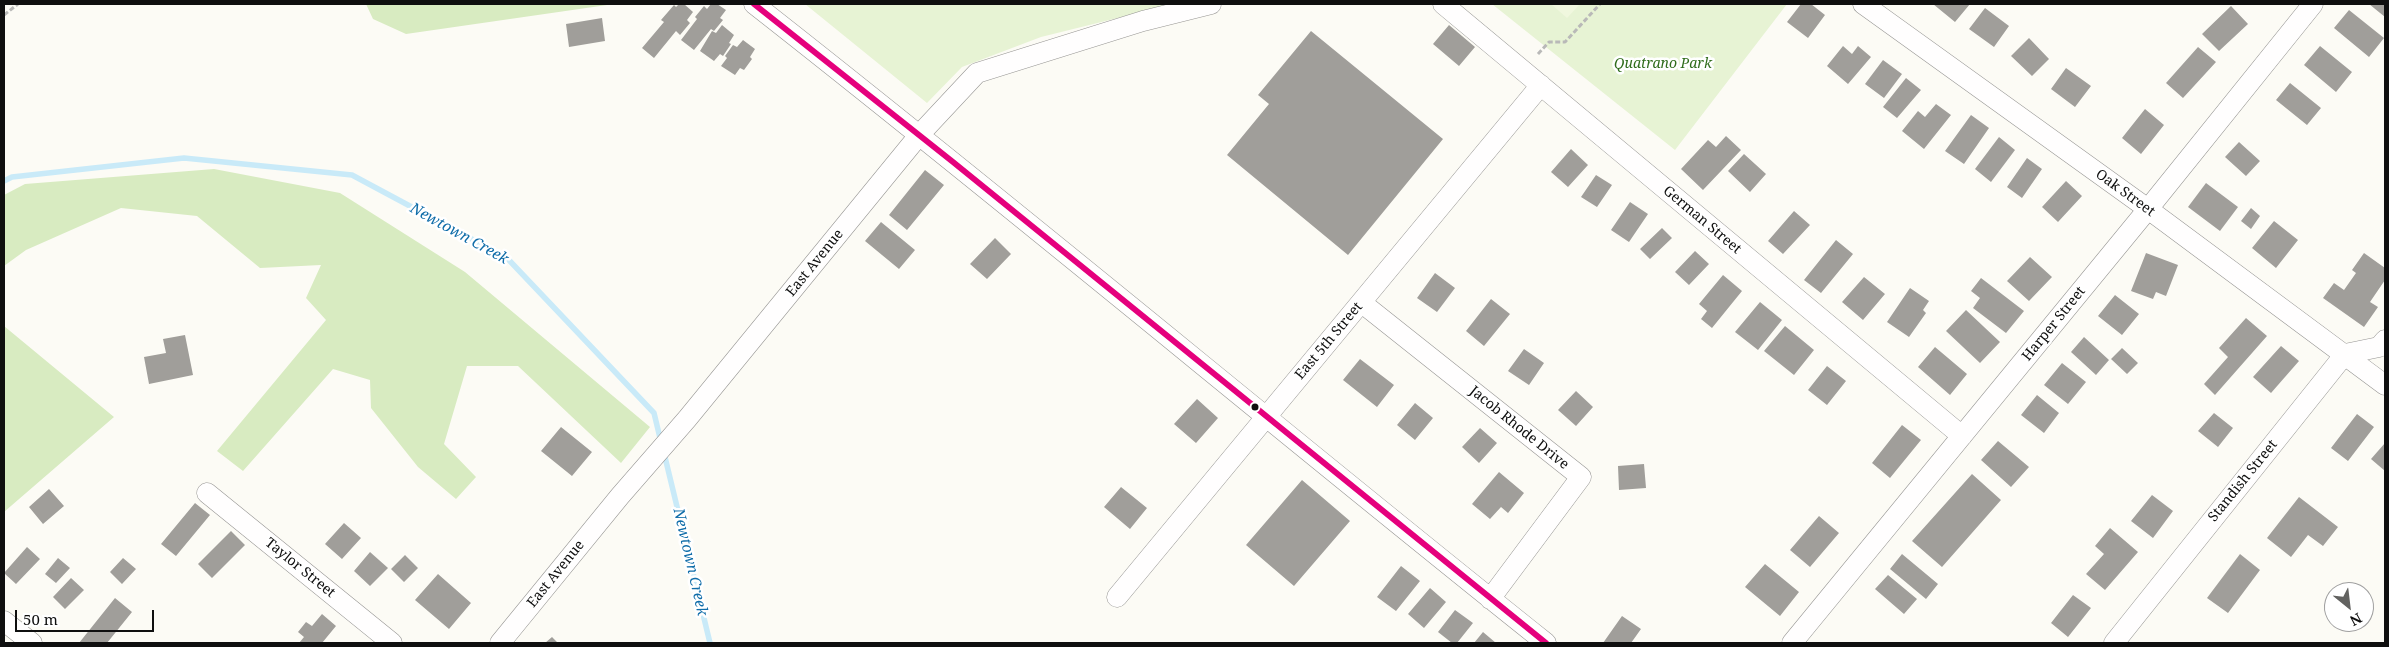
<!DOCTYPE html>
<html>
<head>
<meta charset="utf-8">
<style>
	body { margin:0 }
	#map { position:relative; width:2389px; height:647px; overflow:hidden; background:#fcfbf5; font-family:"Noto Serif",serif }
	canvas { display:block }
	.frame { position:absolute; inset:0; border:5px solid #0f0f0f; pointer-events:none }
	.north { position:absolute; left:2324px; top:582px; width:50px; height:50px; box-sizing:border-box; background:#fff; border:1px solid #9f9f9f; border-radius:50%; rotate:151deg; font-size:14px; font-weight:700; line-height:20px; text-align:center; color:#0f0f0f }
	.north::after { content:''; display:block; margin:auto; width:18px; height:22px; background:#626260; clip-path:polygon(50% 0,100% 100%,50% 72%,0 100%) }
	.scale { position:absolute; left:15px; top:610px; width:139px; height:22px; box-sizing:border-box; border:2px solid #0f0f0f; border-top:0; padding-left:6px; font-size:15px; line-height:18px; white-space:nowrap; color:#0f0f0f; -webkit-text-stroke:4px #fff; paint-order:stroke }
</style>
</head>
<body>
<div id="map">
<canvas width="2389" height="647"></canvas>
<div class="frame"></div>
<div class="north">N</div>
<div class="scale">50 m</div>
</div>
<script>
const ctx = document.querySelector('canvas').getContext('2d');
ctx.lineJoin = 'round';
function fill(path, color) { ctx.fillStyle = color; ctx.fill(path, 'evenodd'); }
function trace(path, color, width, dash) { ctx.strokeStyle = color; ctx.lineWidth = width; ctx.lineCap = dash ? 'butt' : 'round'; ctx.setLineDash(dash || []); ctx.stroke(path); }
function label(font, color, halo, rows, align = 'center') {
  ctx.font = font + ' "Noto Serif",serif'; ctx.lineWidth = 5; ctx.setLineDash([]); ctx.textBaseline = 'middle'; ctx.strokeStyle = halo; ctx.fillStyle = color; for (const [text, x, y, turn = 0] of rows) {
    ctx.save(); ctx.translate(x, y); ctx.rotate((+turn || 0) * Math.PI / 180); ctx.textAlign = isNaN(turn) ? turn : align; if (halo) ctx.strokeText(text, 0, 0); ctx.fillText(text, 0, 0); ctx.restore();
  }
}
const green = new Path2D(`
	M 805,4 L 1174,4 L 1041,37 L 962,67 L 927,103 Z
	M 1492,4 L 1787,4 L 1675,150 Z`);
const forest = new Path2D(`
	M 366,4 L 614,4 L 406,34 L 373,19 Z
	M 214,169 L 340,193 L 465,272 L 650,427 L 621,463 L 518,366 L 467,366 L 444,444 L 476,477 L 456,499 L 418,467 L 371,408 L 370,380 L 333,369 L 243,471 L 217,451 L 326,320 L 306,298 L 321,265 L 260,268 L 197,216 L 121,208 L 26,250 L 4,266 L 4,195 L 25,184 Z
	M 4,326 L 114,417 L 4,512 Z`);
const pitch = new Path2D(`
	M 1551,4 L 1580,4 L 1567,18 Z`);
const stream = new Path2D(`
	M 4,181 L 12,177 L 184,158 L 352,175 L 507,258 L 654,413 L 661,442
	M 664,453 L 710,643`);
const building = new Path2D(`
	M 679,4 L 684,4 L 693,12 L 687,20 L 690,23 L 680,35 L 676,31 L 654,58 L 642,48 L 664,22 L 661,20 L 674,5 L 676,7 Z
	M 711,4 L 717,4 L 726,10 L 720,18 L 723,20 L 714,31 L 711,29 L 694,50 L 681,40 L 697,19 L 695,17 L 704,6 L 707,9 Z
	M 1801,4 L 1811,4 L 1825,15 L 1808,38 L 1787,22 Z
	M 1933,4 L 1970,4 L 1955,22 Z
	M 2369,4 L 2385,4 L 2385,17 Z
	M 2231,6 L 2248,24 L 2219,51 L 2202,34 Z
	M 1985,8 L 2009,26 L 1994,47 L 1969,29 Z
	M 2349,10 L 2384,38 L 2369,57 L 2334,28 Z
	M 602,18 L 605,41 L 569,47 L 566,24 Z
	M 722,25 L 734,35 L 729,43 L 731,44 L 723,56 L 720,54 L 714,61 L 700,51 L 712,31 L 716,33 Z
	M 1449,25 L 1475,47 L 1459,66 L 1433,44 Z
	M 1311,31 L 1443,139 L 1348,255 L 1227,155 L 1269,104 L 1258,95 Z
	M 2029,38 L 2049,59 L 2032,76 L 2011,56 Z
	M 743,40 L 755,49 L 750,57 L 752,59 L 744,70 L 740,68 L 735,75 L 721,66 L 727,58 L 725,56 L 733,45 L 737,47 Z
	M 1843,46 L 1852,54 L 1858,46 L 1871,57 L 1848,84 L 1827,66 Z
	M 2320,46 L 2352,72 L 2336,92 L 2304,65 Z
	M 2198,47 L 2216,62 L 2183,98 L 2166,83 Z
	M 1883,60 L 1902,74 L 1884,98 L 1865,84 Z
	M 2066,68 L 2091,86 L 2075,107 L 2051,89 Z
	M 1906,78 L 1921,90 L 1897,118 L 1883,107 Z
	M 2290,83 L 2321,108 L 2307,125 L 2276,100 Z
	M 1936,104 L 1951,115 L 1924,149 L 1902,131 L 1918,111 L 1925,117 Z
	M 2145,109 L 2164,125 L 2141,154 L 2122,138 Z
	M 1971,115 L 1989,128 L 1964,164 L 1945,151 Z
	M 1726,136 L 1741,150 L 1703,190 L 1681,169 L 1708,140 L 1716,147 Z
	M 1999,137 L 2015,150 L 1991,182 L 1975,169 Z
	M 2239,142 L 2260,161 L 2246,176 L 2225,157 Z
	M 1571,149 L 1588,165 L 1568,187 L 1551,172 Z
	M 1744,154 L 1766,174 L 1750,192 L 1728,171 Z
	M 2027,158 L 2042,169 L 2022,198 L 2007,187 Z
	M 925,170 L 944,185 L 907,230 L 889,215 Z
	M 1596,175 L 1612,185 L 1597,207 L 1581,197 Z
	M 2066,181 L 2082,196 L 2058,222 L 2042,207 Z
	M 2206,183 L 2238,207 L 2220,231 L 2188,207 Z
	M 1630,202 L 1648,214 L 1629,242 L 1611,230 Z
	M 2251,208 L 2260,216 L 2251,229 L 2241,221 Z
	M 1794,211 L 1810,225 L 1783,254 L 1768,241 Z
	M 2274,221 L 2298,240 L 2276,268 L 2252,248 Z
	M 881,222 L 915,250 L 899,269 L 865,241 Z
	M 1662,228 L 1672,238 L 1650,259 L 1640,249 Z
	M 995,238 L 1011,254 L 987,279 L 970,264 Z
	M 1836,240 L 1853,254 L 1821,293 L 1804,280 Z
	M 1695,251 L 1709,264 L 1689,285 L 1675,272 Z
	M 2146,253 L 2178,265 L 2166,296 L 2156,292 L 2153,299 L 2131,291 Z
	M 2364,253 L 2385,268 L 2385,280 L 2370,302 L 2378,307 L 2364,327 L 2323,298 L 2334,283 L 2344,290 L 2356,273 L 2352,270 Z
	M 2030,257 L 2052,277 L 2029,301 L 2007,281 Z
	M 1435,273 L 1455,288 L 1437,312 L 1417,298 Z
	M 1723,275 L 1742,291 L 1712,328 L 1701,319 L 1707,311 L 1699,304 Z
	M 1864,277 L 1885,294 L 1863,320 L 1842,302 Z
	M 1981,278 L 2024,311 L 2006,333 L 1973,308 L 1980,298 L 1971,291 Z
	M 1910,288 L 1929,301 L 1923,310 L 1926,313 L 1909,337 L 1887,322 Z
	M 2115,295 L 2139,314 L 2122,335 L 2098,316 Z
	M 1491,299 L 1510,314 L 1484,346 L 1466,331 Z
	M 1760,302 L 1782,320 L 1758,350 L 1735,332 Z
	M 1966,310 L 2000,342 L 1980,363 L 1946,331 Z
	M 2246,318 L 2267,336 L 2215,395 L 2204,384 L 2228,357 L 2219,348 Z
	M 1785,326 L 1814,350 L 1794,375 L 1764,351 Z
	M 185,335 L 193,375 L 149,384 L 144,357 L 166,353 L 163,339 Z
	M 2084,337 L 2109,360 L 2096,375 L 2071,352 Z
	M 2281,346 L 2299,361 L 2271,393 L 2253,377 Z
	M 1935,347 L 1967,374 L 1950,395 L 1918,367 Z
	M 2122,348 L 2138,363 L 2127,374 L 2111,359 Z
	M 1524,349 L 1544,363 L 1529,385 L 1508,371 Z
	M 1360,359 L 1394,385 L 1377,407 L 1343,380 Z
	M 2062,363 L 2086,382 L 2068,404 L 2044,385 Z
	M 1827,366 L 1846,381 L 1827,405 L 1808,390 Z
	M 1576,391 L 1593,407 L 1576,426 L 1558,410 Z
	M 2037,395 L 2059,413 L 2044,433 L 2021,415 Z
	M 1197,399 L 1218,418 L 1196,443 L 1174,424 Z
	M 1415,403 L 1433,418 L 1415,440 L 1397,425 Z
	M 2214,413 L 2233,428 L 2218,447 L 2198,431 Z
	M 2357,414 L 2374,427 L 2348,461 L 2331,448 Z
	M 1902,425 L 1921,440 L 1890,478 L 1872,463 Z
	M 561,427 L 592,452 L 572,476 L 541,451 Z
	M 1480,428 L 1497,443 L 1479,463 L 1462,447 Z
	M 1998,441 L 2029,467 L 2011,487 L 1981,460 Z
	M 2385,443 L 2385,471 L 2371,459 Z
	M 1644,464 L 1646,488 L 1619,490 L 1618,466 Z
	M 1499,472 L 1524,493 L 1508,513 L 1501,507 L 1490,519 L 1472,504 Z
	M 1972,474 L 2001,500 L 1942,567 L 1912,541 Z
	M 1302,480 L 1350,521 L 1294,586 L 1246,545 Z
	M 1121,487 L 1147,508 L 1130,529 L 1104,507 Z
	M 49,489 L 64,506 L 43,524 L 29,507 Z
	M 2152,495 L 2173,511 L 2153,538 L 2131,521 Z
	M 2299,497 L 2338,527 L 2323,546 L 2308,535 L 2291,557 L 2267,538 Z
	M 195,503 L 210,515 L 176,556 L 161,544 Z
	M 1819,516 L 1839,533 L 1810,567 L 1790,550 Z
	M 344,523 L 361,538 L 342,559 L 325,544 Z
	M 2110,528 L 2138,552 L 2105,590 L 2086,574 L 2104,554 L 2095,546 Z
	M 231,531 L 245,545 L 212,578 L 198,564 Z
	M 27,547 L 40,559 L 16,584 L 4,573 Z
	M 370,552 L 388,568 L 370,586 L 354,571 Z
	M 1902,554 L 1938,584 L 1926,599 L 1890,569 Z
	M 2240,554 L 2260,570 L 2228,613 L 2207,598 Z
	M 405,555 L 418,568 L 404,582 L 391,569 Z
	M 58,558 L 70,568 L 56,583 L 45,574 Z
	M 123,558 L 136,569 L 122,584 L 110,572 Z
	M 1765,564 L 1799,592 L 1780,616 L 1745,587 Z
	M 1401,566 L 1420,581 L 1396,611 L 1377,597 Z
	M 438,574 L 471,603 L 449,629 L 415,600 Z
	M 1888,575 L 1917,599 L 1904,614 L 1875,589 Z
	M 71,578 L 84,590 L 65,609 L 53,597 Z
	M 1430,588 L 1446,602 L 1424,628 L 1408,614 Z
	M 2073,595 L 2091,608 L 2068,637 L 2051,623 Z
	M 115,598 L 132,612 L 107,643 L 79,643 Z
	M 1455,610 L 1473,623 L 1457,643 L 1452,643 L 1438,632 Z
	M 322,614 L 336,626 L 322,643 L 299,643 L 304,637 L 298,632 L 306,622 L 312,626 Z
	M 1622,616 L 1641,629 L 1631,643 L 1603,643 Z
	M 1483,632 L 1496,643 L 1474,643 Z
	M 552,637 L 558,643 L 545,643 Z`);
const path = new Path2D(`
	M 4,15 L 18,4
	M 1538,54 L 1549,42 L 1565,42 L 1600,4`);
const minor = new Path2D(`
	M 754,4 C 1021,213 1281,432 1546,643
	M 1443,4 L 1962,436
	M 1863,4 L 2148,209 L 2385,385
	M 1362,303 L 1581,477 L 1490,599
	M 207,493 L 392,643
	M 1117,597 L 1541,85
	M 4,621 L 32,643
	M 500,643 L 620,496 L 687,419 L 920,134 L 977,73 L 1143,21 L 1211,4
	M 1792,643 L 2148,209 L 2313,4
	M 2114,643 L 2345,354 L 2379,347 L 2385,340`);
const bus1 = new Path2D(`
	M 754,4 L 953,162 L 1546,643`);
const markers = [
	[1255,407,4.5,"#0f0f0f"]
];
const parkNames = [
	["Quatrano Park",1663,64]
];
const streetNames = [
	["Oak Street",2125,193,36],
	["German Street",1702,220,40],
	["East Avenue",815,263,-51],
	["Harper Street",2054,324,-51],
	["East 5th Street",1329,341,-50],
	["Jacob Rhode Drive",1519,428,39],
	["Standish Street",2243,481,-51],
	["Taylor Street",300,568,39],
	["East Avenue",556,574,-51]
];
const waterNames = [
	["Newtown Creek",459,234,29],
	["Newtown Creek",690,562,77]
];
fill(green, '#e7f3d4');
fill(forest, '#d8ebc1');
fill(pitch, '#f0f7de');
trace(stream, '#c9eaf8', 5.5);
fill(building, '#a09e9a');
trace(minor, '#969593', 21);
trace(path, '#b9b9b8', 3, [5, 2.5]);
trace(minor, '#fffefe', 20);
trace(bus1, '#e5007d', 6);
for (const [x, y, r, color] of markers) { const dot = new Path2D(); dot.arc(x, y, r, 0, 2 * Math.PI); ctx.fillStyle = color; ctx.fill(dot); trace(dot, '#fff', 2); }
label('italic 14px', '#2f6c1b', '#fff', parkNames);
label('14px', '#0f0f0f', '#fff', streetNames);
label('italic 15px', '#106da9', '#fff', waterNames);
</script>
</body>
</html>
